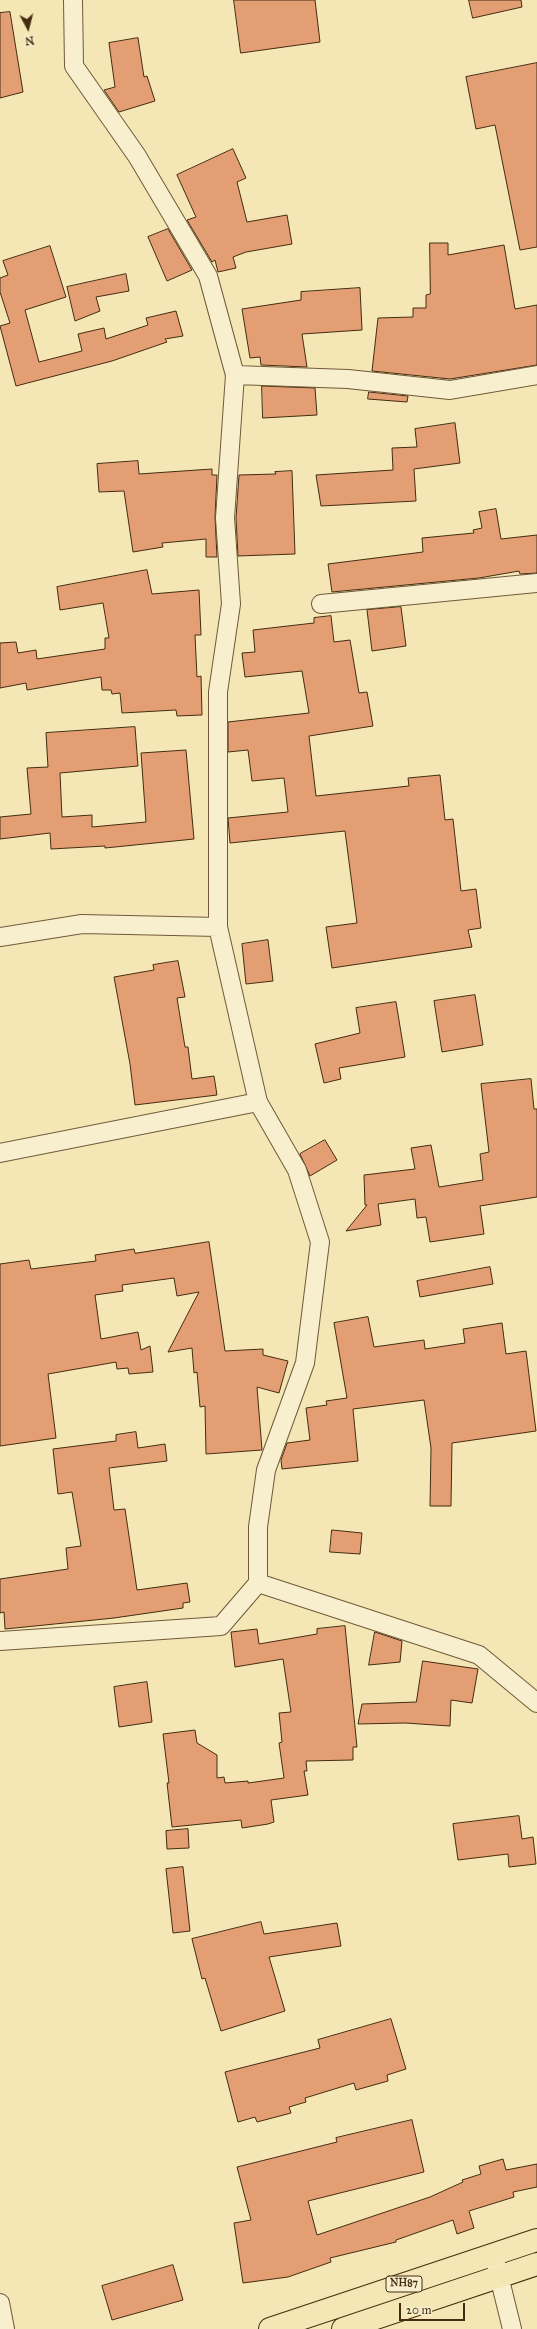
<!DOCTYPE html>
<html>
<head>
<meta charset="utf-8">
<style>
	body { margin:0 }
	#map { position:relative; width:537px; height:2329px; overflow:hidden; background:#f5e6b5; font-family:"IM FELL Great Primer",serif }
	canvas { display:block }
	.north { position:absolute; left:8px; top:8px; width:40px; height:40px; -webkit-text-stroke:3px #f8efcf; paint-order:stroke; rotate:173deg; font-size:11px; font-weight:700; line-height:16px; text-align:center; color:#442c10 }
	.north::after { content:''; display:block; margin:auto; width:14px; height:18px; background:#442c10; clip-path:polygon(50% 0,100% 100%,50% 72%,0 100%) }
	.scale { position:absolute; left:399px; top:2303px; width:66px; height:18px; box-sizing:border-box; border:2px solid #442c10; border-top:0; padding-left:5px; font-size:12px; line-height:14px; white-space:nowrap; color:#442c10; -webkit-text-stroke:3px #f8efcf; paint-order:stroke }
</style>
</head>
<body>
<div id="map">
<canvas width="537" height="2329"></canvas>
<div class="north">N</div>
<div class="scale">20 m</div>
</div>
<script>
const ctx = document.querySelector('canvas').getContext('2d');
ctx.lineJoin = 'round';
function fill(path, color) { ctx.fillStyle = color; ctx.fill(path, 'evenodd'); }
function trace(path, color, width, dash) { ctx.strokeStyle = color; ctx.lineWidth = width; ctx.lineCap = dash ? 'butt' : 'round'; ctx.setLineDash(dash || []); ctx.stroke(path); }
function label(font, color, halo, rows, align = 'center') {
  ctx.font = font + ' "IM FELL Great Primer",serif'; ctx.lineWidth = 3; ctx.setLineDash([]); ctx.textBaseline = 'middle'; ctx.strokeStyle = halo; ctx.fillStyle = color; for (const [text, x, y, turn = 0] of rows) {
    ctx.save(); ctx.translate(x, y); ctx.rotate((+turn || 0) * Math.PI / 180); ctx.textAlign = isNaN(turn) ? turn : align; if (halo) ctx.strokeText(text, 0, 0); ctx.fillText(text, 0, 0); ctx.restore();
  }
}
const building = new Path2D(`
	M 234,0 L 315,0 L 320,42 L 241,53 Z
	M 469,0 L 521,0 L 522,7 L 473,18 Z
	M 10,12 L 23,92 L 0,98 L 0,13 Z
	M 138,38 L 144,77 L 147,76 L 155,101 L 119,112 L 104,90 L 115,87 L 109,43 Z
	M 537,63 L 537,247 L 520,250 L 495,125 L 476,129 L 466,77 Z
	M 233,149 L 246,178 L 237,182 L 247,222 L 287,215 L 292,244 L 246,252 L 233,257 L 236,268 L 218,272 L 215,260 L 212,262 L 187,220 L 196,217 L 177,175 Z
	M 168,229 L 192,270 L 167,281 L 148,237 Z
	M 430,243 L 448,243 L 448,255 L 504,245 L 515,309 L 537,305 L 537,365 L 450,379 L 372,371 L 378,318 L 413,317 L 413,308 L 426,308 L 426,295 L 430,294 Z
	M 50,246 L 66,297 L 25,310 L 39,362 L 82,351 L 78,334 L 104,328 L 106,339 L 148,325 L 146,318 L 176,311 L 183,336 L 165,339 L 167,342 L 112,361 L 16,386 L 0,326 L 10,323 L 0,292 L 0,278 L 8,275 L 3,261 Z
	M 126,274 L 129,291 L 96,297 L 100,311 L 75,321 L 67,287 Z
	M 360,288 L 362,330 L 302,334 L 307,367 L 261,365 L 260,357 L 250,358 L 242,309 L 301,300 L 301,292 Z
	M 262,386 L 315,388 L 317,415 L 263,418 Z
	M 369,392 L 408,396 L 407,402 L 368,399 Z
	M 455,423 L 460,463 L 414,469 L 416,501 L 321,506 L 316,475 L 393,470 L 392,448 L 417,447 L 415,429 Z
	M 138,461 L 139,474 L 212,469 L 212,475 L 217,475 L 215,517 L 217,557 L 206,557 L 206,539 L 162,543 L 163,547 L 133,552 L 124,491 L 99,492 L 97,464 Z
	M 292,471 L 295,554 L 238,556 L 236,518 L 239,475 L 276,474 L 275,472 Z
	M 496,509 L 501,539 L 537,535 L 537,573 L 520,574 L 519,571 L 479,578 L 332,592 L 328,564 L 423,552 L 422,538 L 474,533 L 473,530 L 482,528 L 479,512 Z
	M 147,570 L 152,594 L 199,590 L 201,635 L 195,635 L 197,677 L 201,676 L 202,715 L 177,716 L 176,710 L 122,713 L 120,693 L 112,694 L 111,690 L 102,690 L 101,677 L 27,690 L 26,683 L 0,688 L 0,643 L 16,642 L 18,653 L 36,650 L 37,659 L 105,649 L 105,638 L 109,638 L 103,603 L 60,610 L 57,587 Z
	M 401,607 L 406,646 L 372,651 L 367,610 Z
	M 331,616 L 334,642 L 350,640 L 359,693 L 367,692 L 373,726 L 309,736 L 316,796 L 409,786 L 408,778 L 440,775 L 445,820 L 453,819 L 461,891 L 476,889 L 481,928 L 468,930 L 472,947 L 332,968 L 326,927 L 357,923 L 345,831 L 230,843 L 228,818 L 288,812 L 284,778 L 252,781 L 248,750 L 228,752 L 228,722 L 309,713 L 302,671 L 245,677 L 242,653 L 255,652 L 253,630 L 314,623 L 314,618 Z
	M 135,727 L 138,766 L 60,773 L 62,817 L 92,815 L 92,827 L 146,822 L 141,753 L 186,750 L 194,839 L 105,848 L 105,846 L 51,849 L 50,833 L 0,839 L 0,817 L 31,814 L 27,768 L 48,767 L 46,733 Z
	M 268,940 L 273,981 L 246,984 L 242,944 Z
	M 178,961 L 185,997 L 177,998 L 185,1047 L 188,1047 L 192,1079 L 214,1076 L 217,1095 L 135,1105 L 130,1064 L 114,977 L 154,970 L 153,965 Z
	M 475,995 L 483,1045 L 442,1052 L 434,1001 Z
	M 396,1002 L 405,1057 L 339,1068 L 341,1079 L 324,1083 L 315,1044 L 360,1033 L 356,1008 Z
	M 531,1079 L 534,1109 L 537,1109 L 537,1197 L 480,1206 L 484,1234 L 430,1242 L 426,1217 L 417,1218 L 415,1199 L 378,1204 L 381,1225 L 346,1231 L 367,1205 L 365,1205 L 364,1175 L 415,1169 L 411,1148 L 431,1145 L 439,1187 L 483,1180 L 480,1154 L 489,1152 L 481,1084 Z
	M 325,1140 L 337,1160 L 310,1176 L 300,1154 Z
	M 209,1242 L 225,1351 L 263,1349 L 263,1355 L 288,1361 L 279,1393 L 257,1387 L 262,1450 L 206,1454 L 205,1406 L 200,1407 L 197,1372 L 194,1373 L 192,1348 L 168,1352 L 199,1292 L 177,1296 L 174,1278 L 122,1285 L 123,1291 L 95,1295 L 101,1339 L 138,1332 L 141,1350 L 150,1346 L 153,1372 L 129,1374 L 128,1368 L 117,1369 L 116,1362 L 48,1374 L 56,1438 L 0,1446 L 0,1264 L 29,1260 L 31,1269 L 96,1261 L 95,1255 L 134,1249 L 135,1253 Z
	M 490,1267 L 493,1284 L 420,1297 L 417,1281 Z
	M 368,1317 L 374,1347 L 424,1340 L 425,1349 L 465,1343 L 463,1329 L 502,1323 L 506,1354 L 526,1351 L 536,1431 L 452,1443 L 451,1506 L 430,1506 L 431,1448 L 424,1400 L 353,1409 L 358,1461 L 282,1469 L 281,1460 L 287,1443 L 310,1440 L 306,1408 L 327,1405 L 326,1401 L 347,1398 L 334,1323 Z
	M 136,1432 L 138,1448 L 165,1444 L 167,1461 L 109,1468 L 114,1510 L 125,1509 L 137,1590 L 187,1583 L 190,1602 L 183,1603 L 183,1608 L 114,1618 L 5,1629 L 4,1612 L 0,1613 L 0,1579 L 68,1569 L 66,1548 L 81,1546 L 72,1492 L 58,1494 L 53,1449 L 116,1441 L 116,1435 Z
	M 332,1530 L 362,1533 L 360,1554 L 330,1552 Z
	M 345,1626 L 357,1747 L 353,1747 L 353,1760 L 306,1761 L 307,1771 L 304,1771 L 308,1795 L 271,1800 L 274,1822 L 268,1824 L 242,1828 L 241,1820 L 172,1827 L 167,1783 L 169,1783 L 163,1734 L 195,1730 L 197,1743 L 217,1755 L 217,1778 L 224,1777 L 225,1783 L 248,1781 L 248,1783 L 284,1778 L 279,1743 L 282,1742 L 279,1713 L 291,1712 L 283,1659 L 235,1667 L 231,1632 L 257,1629 L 259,1644 L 317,1634 L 317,1629 Z
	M 375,1632 L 402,1641 L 400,1662 L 369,1665 Z
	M 423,1661 L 478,1669 L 472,1703 L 451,1700 L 450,1726 L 405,1723 L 358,1724 L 362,1704 L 416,1702 Z
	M 147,1682 L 152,1722 L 119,1727 L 114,1687 Z
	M 519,1816 L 522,1839 L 533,1837 L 536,1864 L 509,1867 L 508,1854 L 458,1860 L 453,1824 Z
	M 188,1829 L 189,1848 L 167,1849 L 166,1831 Z
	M 183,1867 L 190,1931 L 173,1933 L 166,1869 Z
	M 261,1922 L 264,1934 L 337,1923 L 341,1946 L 269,1957 L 285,2011 L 221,2031 L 205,1978 L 202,1979 L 192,1939 Z
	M 391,2019 L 406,2069 L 387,2075 L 388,2081 L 356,2090 L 354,2083 L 305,2098 L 306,2102 L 289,2107 L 291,2113 L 257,2122 L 255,2117 L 238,2122 L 225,2072 L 320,2048 L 318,2040 Z
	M 412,2120 L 424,2172 L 308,2201 L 317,2235 L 430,2197 L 463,2182 L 462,2180 L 481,2174 L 479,2166 L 503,2159 L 506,2170 L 537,2164 L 537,2187 L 513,2192 L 514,2197 L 469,2211 L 474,2228 L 457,2234 L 453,2220 L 396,2240 L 396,2242 L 330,2258 L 331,2262 L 288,2277 L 243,2283 L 234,2223 L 251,2220 L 237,2167 L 337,2142 L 336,2138 Z
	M 173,2265 L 183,2300 L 112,2320 L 102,2286 Z`);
const minor = new Path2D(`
	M 73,0 L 74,66 L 137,156 L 208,276 L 235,375 L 225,518 L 231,604 L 218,692 L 218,927 L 258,1102 L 297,1170 L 320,1242 L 305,1363 L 266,1470 L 258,1527 L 258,1583 L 479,1655 L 537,1703
	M 235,375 L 348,379 L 450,390 L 537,375
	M 321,604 L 537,583
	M 0,937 L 82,924 L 218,927
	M 0,1153 L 258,1102
	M 0,1641 L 221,1626 L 258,1583
	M 496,2264 L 512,2329
	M 0,2303 L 5,2329`);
const primary = new Path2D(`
	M 270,2329 L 537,2240
	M 343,2329 L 537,2264`);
const shields = [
	[404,2284,36]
];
const shieldNames = [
	["NH87",404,2284]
];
fill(building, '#e49e73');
trace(building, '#442c10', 1);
trace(minor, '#705a39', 20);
trace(primary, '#442c10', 24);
trace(minor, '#f8efcf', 18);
trace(primary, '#f5e6b5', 22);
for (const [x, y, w] of shields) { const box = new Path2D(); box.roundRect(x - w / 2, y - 8, w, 16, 3); ctx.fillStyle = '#f8efcf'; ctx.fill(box); trace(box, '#442c10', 1); }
label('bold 10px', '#442c10', null, shieldNames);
</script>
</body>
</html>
